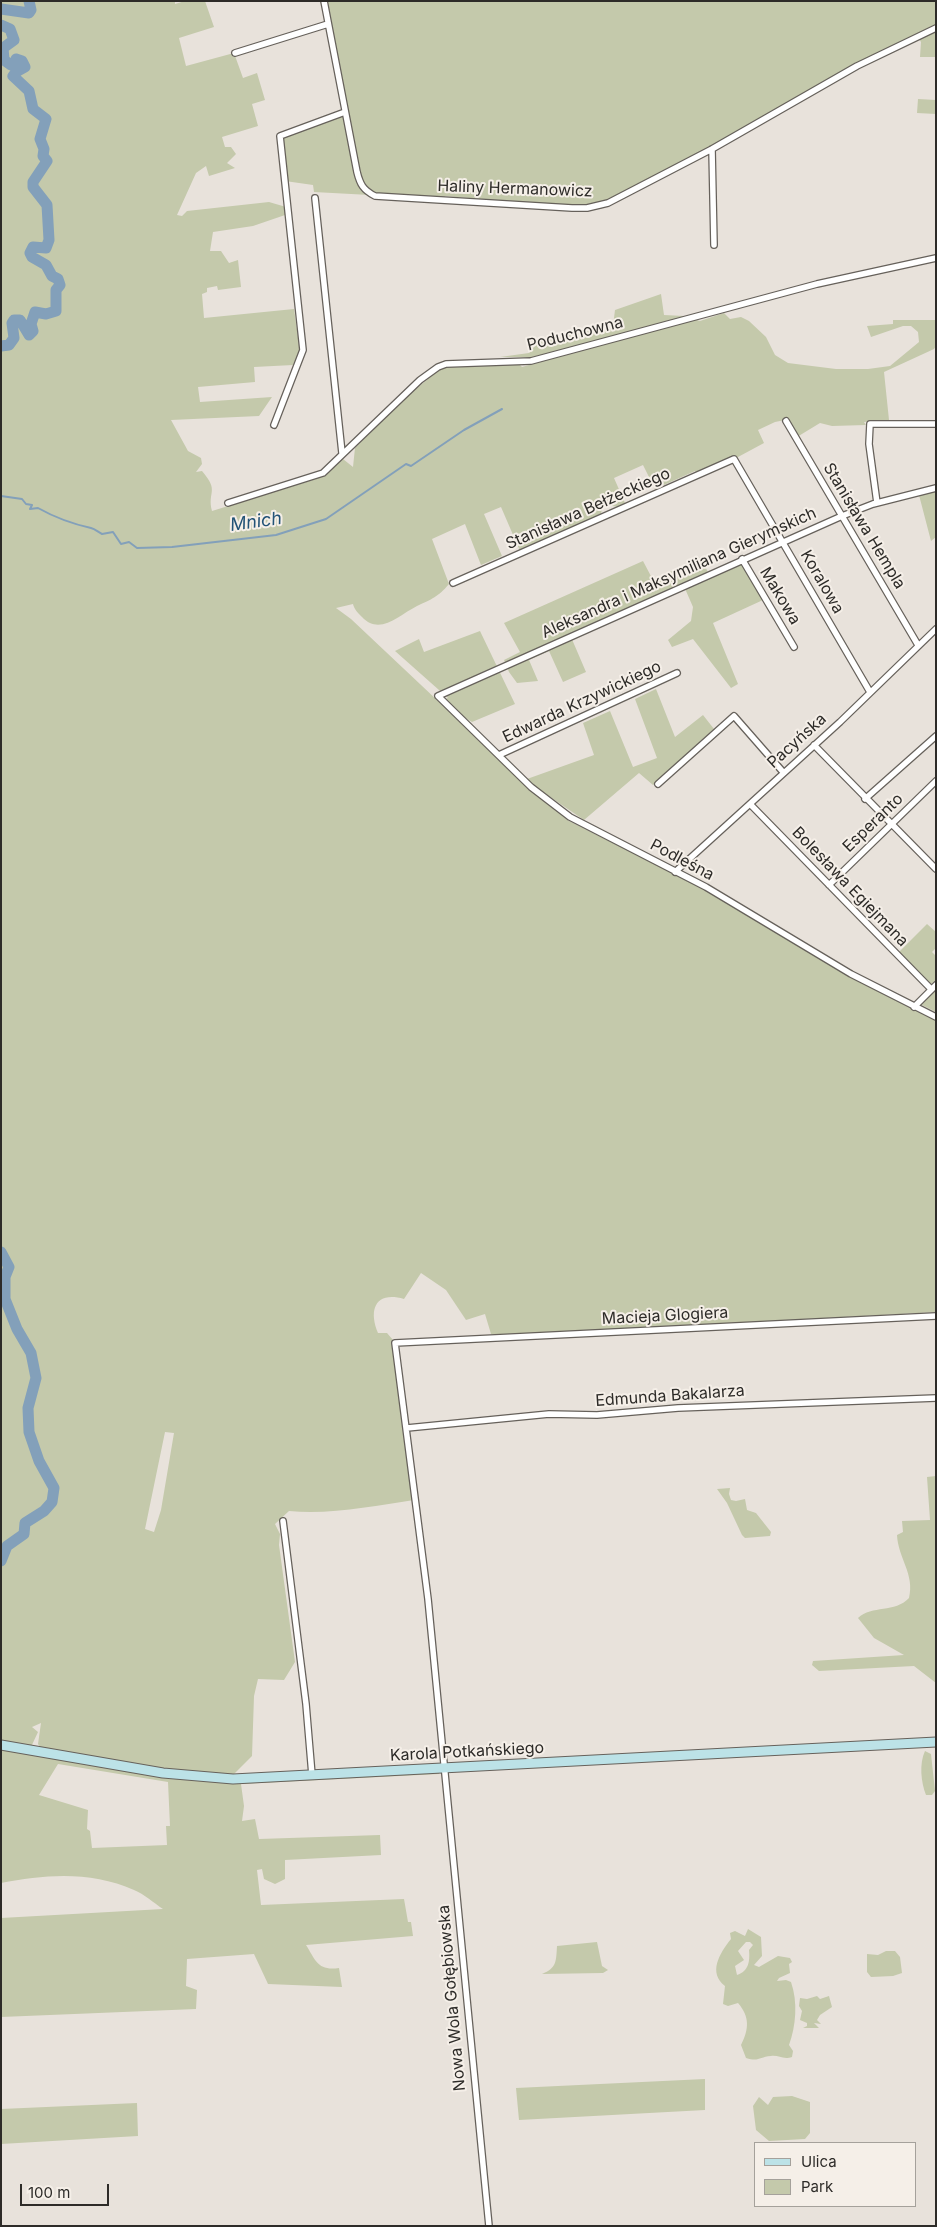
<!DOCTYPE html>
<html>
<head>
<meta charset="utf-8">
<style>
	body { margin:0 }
	#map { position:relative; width:937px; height:2227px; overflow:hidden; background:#e8e2db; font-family:Inter,sans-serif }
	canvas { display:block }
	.frame { position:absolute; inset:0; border:2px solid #2d2b28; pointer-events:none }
	.legend { position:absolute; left:754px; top:2142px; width:162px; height:65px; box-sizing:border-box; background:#f5efe8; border:1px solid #a5a19b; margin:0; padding:6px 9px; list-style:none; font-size:15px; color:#2d2b28 }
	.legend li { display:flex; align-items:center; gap:10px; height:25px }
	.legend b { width:25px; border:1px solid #a5a19b }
	.scale { position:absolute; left:20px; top:2184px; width:89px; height:22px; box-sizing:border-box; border:2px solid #2d2b28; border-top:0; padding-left:6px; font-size:15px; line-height:18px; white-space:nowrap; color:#2d2b28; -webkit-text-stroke:4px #f5efe8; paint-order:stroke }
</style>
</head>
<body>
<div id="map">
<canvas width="937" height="2227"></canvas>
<div class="frame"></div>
<ul class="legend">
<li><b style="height:6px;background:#bce2e7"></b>Ulica</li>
<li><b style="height:14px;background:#c4c9ab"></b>Park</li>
</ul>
<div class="scale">100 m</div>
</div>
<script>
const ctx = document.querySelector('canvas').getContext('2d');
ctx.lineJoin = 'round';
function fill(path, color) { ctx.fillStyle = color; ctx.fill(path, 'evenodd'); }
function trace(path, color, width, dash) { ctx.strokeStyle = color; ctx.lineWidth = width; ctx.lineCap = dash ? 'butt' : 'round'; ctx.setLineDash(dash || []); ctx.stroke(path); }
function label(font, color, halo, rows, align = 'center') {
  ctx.font = font + ' Inter,sans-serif'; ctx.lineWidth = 4; ctx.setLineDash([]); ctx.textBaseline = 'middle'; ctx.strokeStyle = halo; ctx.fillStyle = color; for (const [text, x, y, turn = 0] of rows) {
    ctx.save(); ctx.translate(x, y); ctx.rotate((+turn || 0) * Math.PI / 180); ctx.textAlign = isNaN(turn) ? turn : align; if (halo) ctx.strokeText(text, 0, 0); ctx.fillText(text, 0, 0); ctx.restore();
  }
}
const green = new Path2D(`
	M 1,1 L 175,1 L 175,4 L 185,1 L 205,1 L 214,27 L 179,38 L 186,66 L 234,53 L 243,78 L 257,73 L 265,100 L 252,104 L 258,126 L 222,137 L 225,147 L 231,147 L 236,154 L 227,163 L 235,168 L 209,176 L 206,166 L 196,173 L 177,215 L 182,216 L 187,211 L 269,202 L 286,207 L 288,214 L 253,226 L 213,232 L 210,251 L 221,251 L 229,263 L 238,260 L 241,287 L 218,290 L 217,286 L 207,288 L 207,292 L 202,294 L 204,318 L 294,309 L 300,351 L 293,365 L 254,367 L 255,382 L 198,387 L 200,402 L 272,397 L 259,416 L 171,420 L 188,451 L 201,458 L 202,464 L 196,472 L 202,471 C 220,492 207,491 212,511 L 316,479 L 325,475 L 343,459 L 353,467 L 355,448 L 399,403 L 440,369 L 447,366 L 518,363 L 522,367 L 547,360 L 545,354 L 532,357 L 500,357 L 529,353 L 539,341 L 613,326 L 615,310 L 661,294 L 664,315 L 684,316 L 700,321 L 724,313 L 730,319 L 741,317 L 749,321 L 766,337 L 775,355 L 788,363 L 836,369 L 868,369 L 890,366 L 919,342 L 918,332 L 911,326 L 903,326 L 871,337 L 867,326 L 893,324 L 893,320 L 936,320 L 936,346 L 934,349 L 884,372 L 889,420 L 864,422 L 866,425 L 832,426 L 820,423 L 797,437 L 785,420 L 775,422 L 758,430 L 764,443 L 699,478 L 695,471 L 655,489 L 643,465 L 614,478 L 625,503 L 618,507 L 603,504 L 601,514 L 520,551 L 501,507 L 484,514 L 502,556 L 481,565 L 465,524 L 432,539 L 449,584 C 438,597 432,599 417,606 C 399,615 380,636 362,617 C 358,613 354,609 353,604 L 336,608 L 351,619 L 525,783 L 569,821 L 704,889 L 851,977 L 936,1020 L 936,1312 L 522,1335 L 491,1334 L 485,1314 L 466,1320 L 446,1290 L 421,1273 L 404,1299 C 376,1291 368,1309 378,1333 L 387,1333 L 393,1340 L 414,1500 C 374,1506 330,1515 289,1511 L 275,1524 L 280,1534 L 279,1545 L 295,1662 L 284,1680 L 258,1679 L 254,1696 L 252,1756 L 232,1776 L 193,1775 L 40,1747 L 38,1744 L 41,1723 L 32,1727 L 38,1732 L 31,1747 L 1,1742 ZM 165,1432 L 174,1433 L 161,1510 L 154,1532 L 145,1529 Z
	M 325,1 L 936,1 L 936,57 L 920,57 L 921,42 L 917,36 L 601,209 L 445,196 L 444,199 L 314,192 L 313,185 L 285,181 L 280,136 L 347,113 Z
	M 918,99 L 936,100 L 936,114 L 917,113 Z
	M 936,491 L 936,537 L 931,541 L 919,495 Z
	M 701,557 L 710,577 L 742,563 L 763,600 L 713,623 L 738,684 L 731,688 L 693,639 L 672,647 L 668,640 L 691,621 L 693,607 L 683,584 L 571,637 L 586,672 L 563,682 L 549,651 L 529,660 L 538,681 L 517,683 L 509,672 L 504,660 L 520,652 L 504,623 L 643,561 L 653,580 Z
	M 480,631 L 515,704 L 472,722 L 462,716 L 445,699 L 448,698 L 395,651 L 419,639 L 424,652 Z
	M 656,689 L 675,737 L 703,715 L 714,729 L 653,785 L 639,773 L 584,820 L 537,788 L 527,779 L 594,755 L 583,723 L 610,711 L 633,767 L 657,758 L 635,699 Z
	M 927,924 L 936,932 L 936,948 L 932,952 L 936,956 L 936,980 L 931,984 L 899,952 Z
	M 936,989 L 936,1012 L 922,1005 L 923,1000 Z
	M 936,1476 L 936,1683 L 914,1666 L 819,1671 L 812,1665 L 813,1661 L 904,1655 L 874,1638 L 858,1618 C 872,1605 895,1613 909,1598 C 915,1574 898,1558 897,1535 L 903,1532 L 902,1521 L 930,1520 L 927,1477 Z
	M 730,1488 L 729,1494 L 731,1500 L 736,1501 L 745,1499 L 747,1510 L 756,1513 L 771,1532 L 770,1536 L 745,1538 L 742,1535 L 727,1503 L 717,1489 Z
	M 1,1748 L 188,1780 L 211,1781 L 439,1770 L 439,1774 L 241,1784 L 244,1806 L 242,1821 L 255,1819 L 259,1839 L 380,1835 L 381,1855 L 285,1860 L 285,1879 L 275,1884 L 264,1879 L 262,1869 L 257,1870 L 261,1905 L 404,1899 L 408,1922 L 411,1922 L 413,1936 L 306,1945 C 316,1961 318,1971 339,1968 L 342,1987 L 268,1984 L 254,1954 L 187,1959 L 186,1986 L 197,1990 L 196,2009 L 1,2017 L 1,1918 L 163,1909 C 154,1903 144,1894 134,1890 C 92,1871 46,1874 1,1883 ZM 58,1764 L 168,1782 L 170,1826 L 166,1826 L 167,1845 L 92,1848 L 90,1831 L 87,1829 L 88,1810 L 39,1795 Z
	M 925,1751 L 931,1754 L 935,1791 L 932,1795 L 926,1795 C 921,1782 919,1764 925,1751 Z
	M 748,1929 L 761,1937 L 762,1956 L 754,1965 L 759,1967 L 778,1956 L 790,1958 L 792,1962 L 789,1964 L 790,1973 L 779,1978 L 777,1981 L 786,1980 L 791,1982 C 798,2002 796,2026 789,2045 L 793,2051 L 792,2057 C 783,2060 779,2055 771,2056 C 759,2057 759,2062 746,2058 L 741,2045 C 749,2029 750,2017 738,2003 L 728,2006 L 723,2004 L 725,1986 C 708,1973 719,1954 731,1939 L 730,1933 L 735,1931 L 745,1936 ZM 746,1942 L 750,1942 L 753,1945 L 749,1950 C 750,1961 749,1971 737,1975 L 735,1966 L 744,1960 L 738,1951 Z
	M 597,1942 L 602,1966 L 608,1970 L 603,1973 L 542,1974 C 557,1968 556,1961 557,1946 Z
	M 886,1951 L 895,1951 L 900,1957 L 902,1973 L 893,1976 L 871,1977 L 867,1972 L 867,1954 L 878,1955 Z
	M 817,1996 L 820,1999 L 829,1996 L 832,2007 L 820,2015 L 817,2020 L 821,2024 L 814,2023 L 819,2028 L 803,2028 L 807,2026 L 807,2023 L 800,2020 L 802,2011 L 799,2006 L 800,1998 L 807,1999 Z
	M 705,2079 L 705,2110 L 519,2120 L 516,2088 Z
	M 792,2096 L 810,2102 L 810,2133 L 805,2139 L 769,2141 L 756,2130 L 753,2106 L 759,2097 L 768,2105 L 773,2097 Z
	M 137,2103 L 138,2136 L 1,2144 L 1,2109 Z`);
const stream = new Path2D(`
	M 1,496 L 22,499 L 26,504 L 32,505 L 30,509 L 38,508 C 54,517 73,524 91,528 C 95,529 98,532 102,534 L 113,532 L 121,544 L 129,542 L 137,548 L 172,547 L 276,535 L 326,519 L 406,464 L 411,466 L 464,430 L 502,409`);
const river = new Path2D(`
	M 1,9 L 29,13 L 31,10 L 29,1
	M 1,25 L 10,29 L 14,40 L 3,48 L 4,60 L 11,65 L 15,64 L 16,59 L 22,61 L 25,67 L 16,72 L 13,76 L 29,91 L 33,109 L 46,119 L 40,139 L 44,149 L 43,156 L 47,161 L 33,182 L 33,187 L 47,205 L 49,240 L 46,248 L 33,247 L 30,253 L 32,257 L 46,265 L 52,276 L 58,279 L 60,285 L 56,290 L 56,311 L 46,314 L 35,312 L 31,324 L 33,331 L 29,335 L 20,320 L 14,320 L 12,323 L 14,338 L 9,345 L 1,346
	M 1,1252 L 9,1267 L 5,1277 L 5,1299 L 17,1329 L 31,1353 L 36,1378 L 28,1408 L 29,1432 L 39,1461 L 54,1488 L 52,1502 L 44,1511 L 25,1523 L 24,1534 L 7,1546 L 1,1561`);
const street = new Path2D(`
	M 324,1 L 357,172 C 360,184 363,190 375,196 L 572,208 L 587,208 L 608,203 L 712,149 L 857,66 L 936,28
	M 235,53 L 328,24
	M 712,149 L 714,245
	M 315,198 L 342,453
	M 786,421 L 918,645
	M 274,425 L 303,350 L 280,136 L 345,112
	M 936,488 L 873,504 L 842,516 L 438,696 L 531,787 L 570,817 L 706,887 L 851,974 L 936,1017
	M 228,503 L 323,473 L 420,380 L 438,367 L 446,364 L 531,361 L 817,284 L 936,258
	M 877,503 L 869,444 L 870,424 L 936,424
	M 742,559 L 794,647
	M 453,583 L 734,459 L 870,692
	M 814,745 L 936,869
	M 499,755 L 677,673
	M 658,784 L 734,716 L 783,772
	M 865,799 L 936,736
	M 750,804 L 931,989
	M 675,872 L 840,722 L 936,629
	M 829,885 L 936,781
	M 914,1007 L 936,985
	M 407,1428 L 549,1414 L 597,1415 L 678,1408 L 936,1398
	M 283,1521 L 306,1704 L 312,1775
	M 489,2226 L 428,1599 L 395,1343 L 936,1316`);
const secondary = new Path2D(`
	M 1,1745 L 163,1773 L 233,1779 L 936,1742`);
const streetNames = [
	["Haliny Hermanowicz",515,189,2],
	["Poduchowna",575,334,-14],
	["Stanisława Bełżeckiego",588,509,-24],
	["Stanisława Hempla",864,526,59],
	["Aleksandra i Maksymiliana Gierymskich",679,573,-24],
	["Koralowa",822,582,60],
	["Makowa",780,596,59],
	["Edwarda Krzywickiego",582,702,-25],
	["Pacyńska",797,741,-42],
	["Esperanto",873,823,-44],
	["Podleśna",682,860,28],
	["Bolesława Egiejmana",850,887,46],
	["Macieja Glogiera",665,1316,-3],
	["Edmunda Bakalarza",670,1396,-4],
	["Karola Potkańskiego",467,1752,-3],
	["Nowa Wola Gołębiowska",452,1998,-95]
];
const waterNames = [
	["Mnich",256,522,-8]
];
fill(green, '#c4c9ab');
trace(stream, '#83a0ba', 2);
trace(river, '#83a0ba', 11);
trace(street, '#66615b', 8);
trace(secondary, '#66615b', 11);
trace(street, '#fff', 5.5);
trace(secondary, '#bce2e7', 9);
label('16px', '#2d2b28', '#f5efe8', streetNames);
label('italic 18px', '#235377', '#f5efe8', waterNames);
</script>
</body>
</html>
